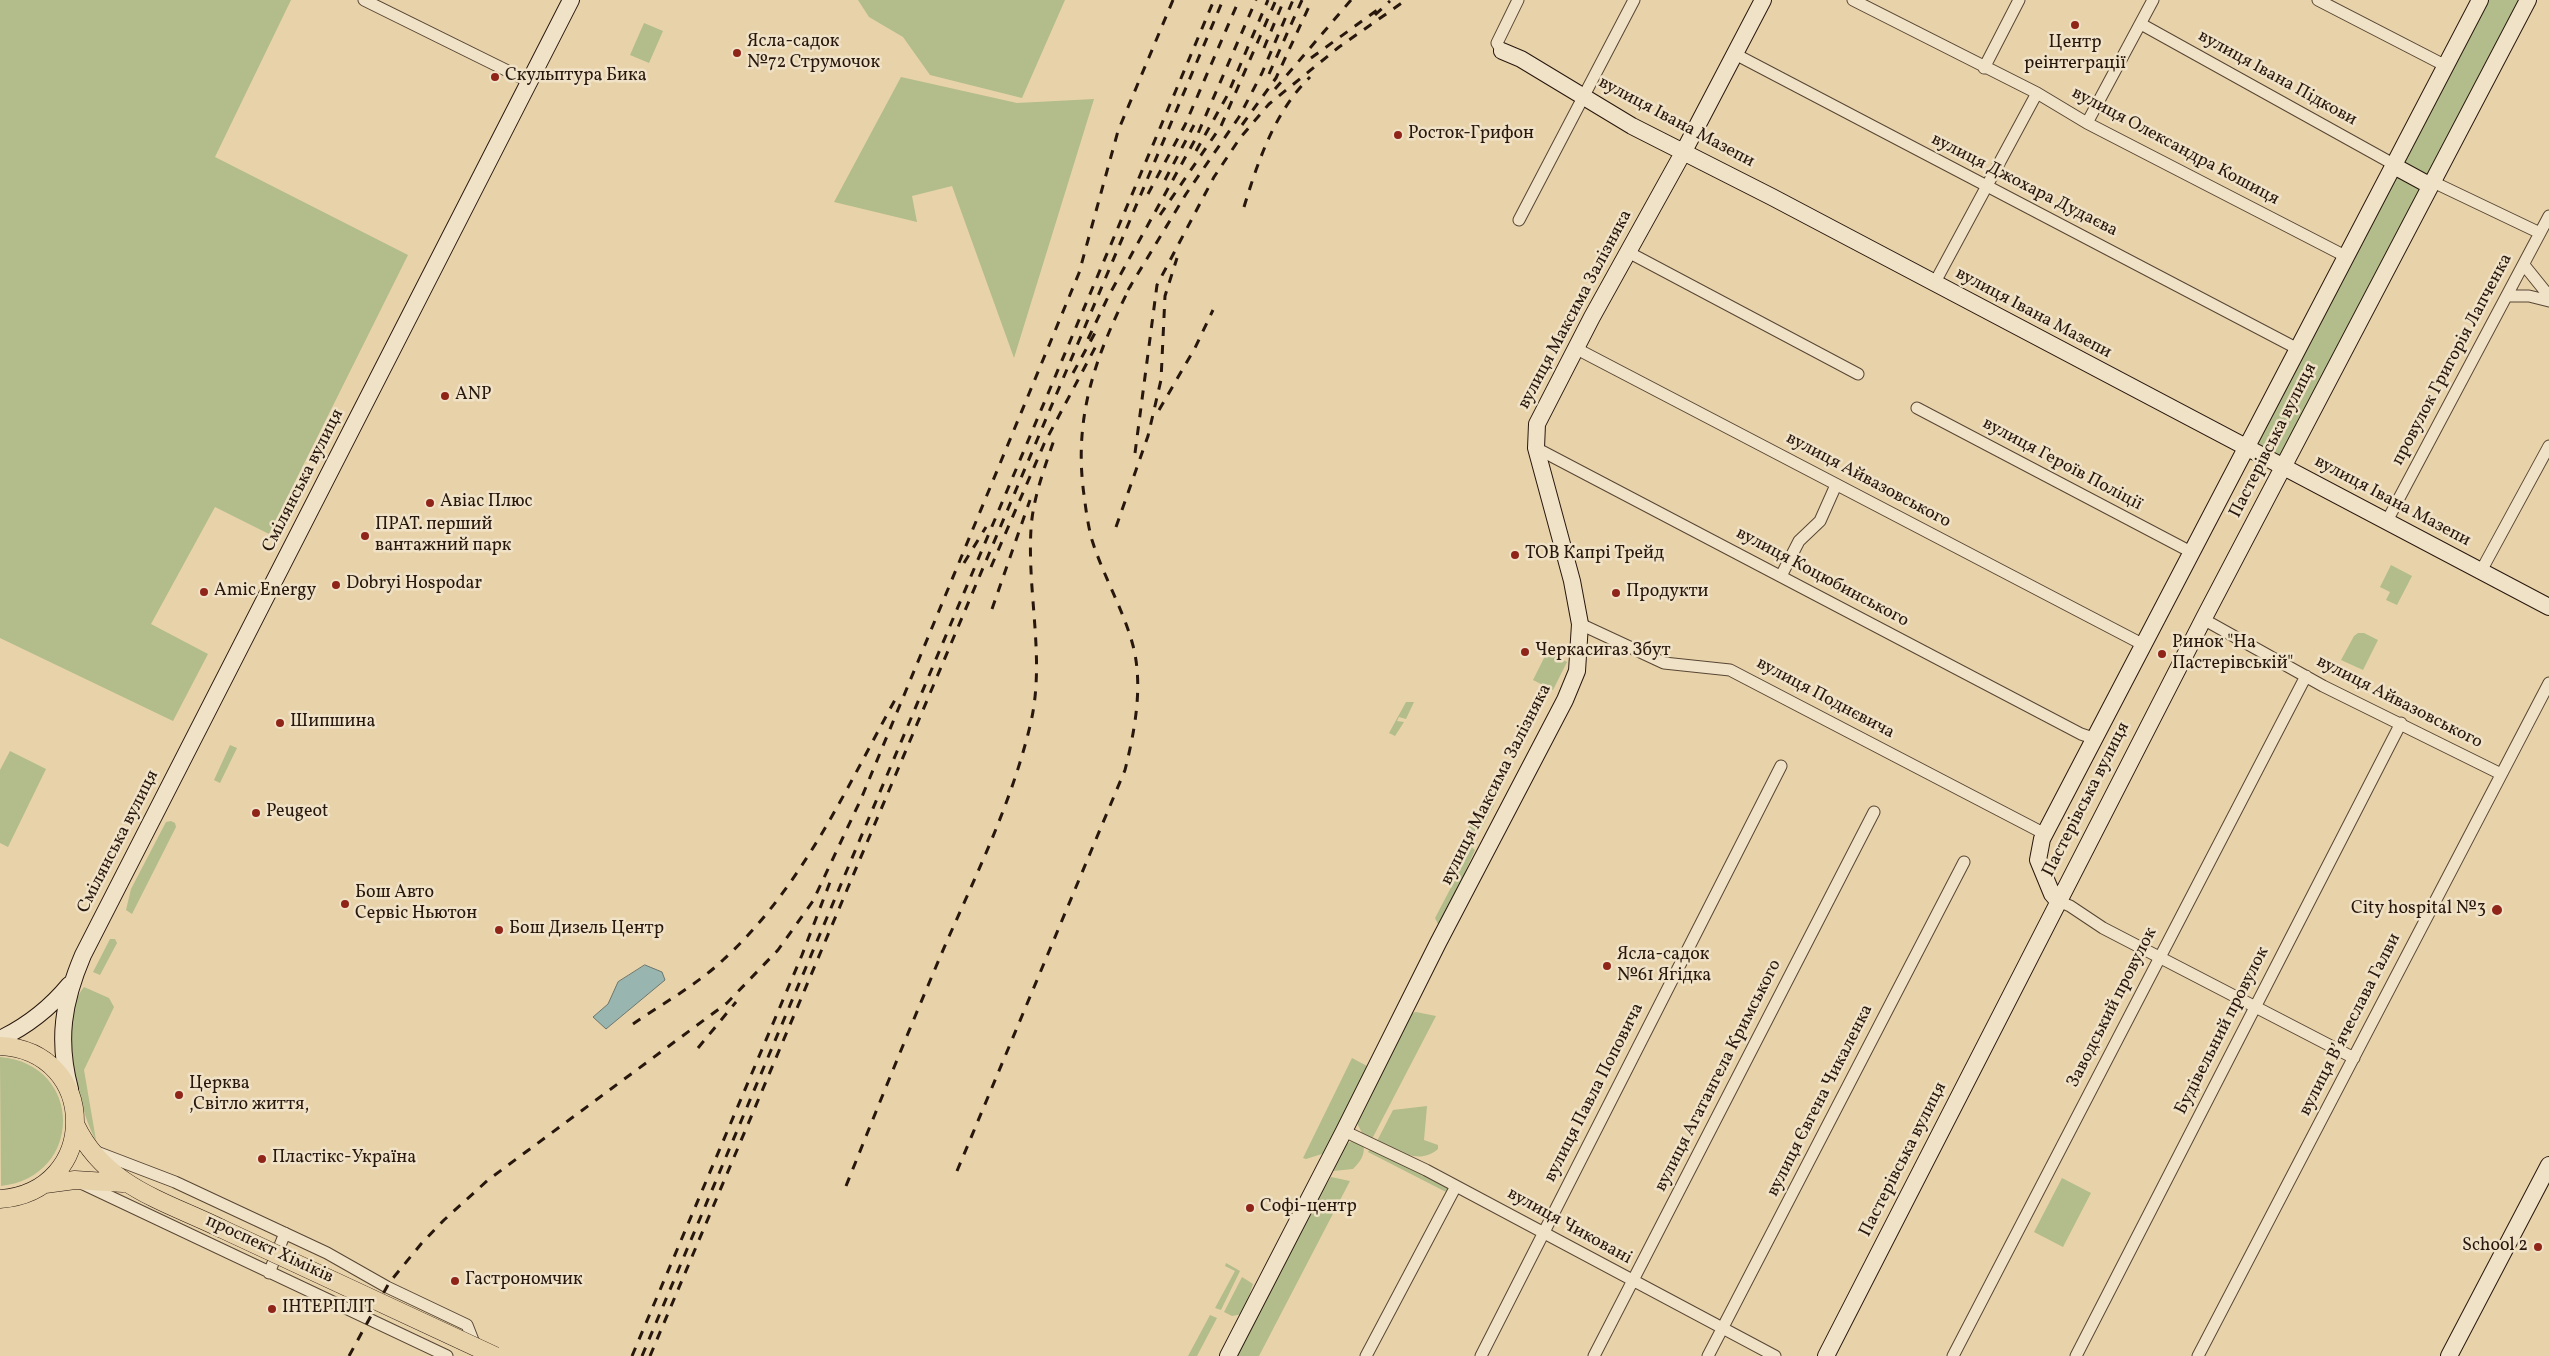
<!DOCTYPE html>
<html>
<head>
<meta charset="utf-8">
<style>
	body { margin:0 }
	canvas { display:block; background:#e8d2a9 }
</style>
</head>
<body>
<canvas width="2549" height="1356"></canvas>
<script>
const ctx = document.querySelector('canvas').getContext('2d');
ctx.lineJoin = 'round';
function fill(path, color) { ctx.fillStyle = color; ctx.fill(path, 'evenodd'); }
function trace(path, color, width, dash) { ctx.strokeStyle = color; ctx.lineWidth = width; ctx.lineCap = dash ? 'butt' : 'round'; ctx.setLineDash(dash || []); ctx.stroke(path); }
function label(font, color, halo, rows, align = 'center') {
  ctx.font = font + ' Vollkorn,serif'; ctx.lineWidth = 5; ctx.setLineDash([]); ctx.textBaseline = 'middle'; ctx.strokeStyle = halo; ctx.fillStyle = color; for (const [text, x, y, turn = 0] of rows) {
    ctx.save(); ctx.translate(x, y); ctx.rotate((+turn || 0) * Math.PI / 180); ctx.textAlign = isNaN(turn) ? turn : align; if (halo) ctx.strokeText(text, 0, 0); ctx.fillText(text, 0, 0); ctx.restore();
  }
}
const green = new Path2D(`
	M 0,0 L 291,0 L 215,157 L 408,255 L 269,534 L 215,507 L 151,624 L 208,654 L 173,721 L 0,638 Z
	M 858,0 L 1065,0 L 1022,98 L 930,75 L 903,37 L 869,17 Z
	M 2485,0 L 2521,0 L 2429,174 C 2418,174 2407,168 2403,158 Z
	M 644,23 L 663,31 L 649,63 L 630,55 Z
	M 901,77 L 1017,103 L 1094,99 L 1014,358 L 952,186 L 912,196 L 917,222 L 834,202 Z
	M 2401,175 L 2421,189 L 2283,454 L 2278,456 L 2257,447 L 2256,438 L 2394,176 Z
	M 2391,565 L 2412,576 L 2397,605 L 2386,600 L 2390,592 L 2380,587 Z
	M 2358,633 L 2364,633 L 2378,640 L 2363,670 L 2341,660 L 2354,636 Z
	M 1547,652 L 1567,662 L 1553,690 L 1533,680 Z
	M 1406,702 L 1414,702 L 1406,719 L 1399,717 L 1397,721 L 1404,722 L 1395,736 L 1389,733 Z
	M 230,745 L 237,748 L 220,783 L 214,780 Z
	M 10,751 L 46,769 L 8,847 L 0,843 L 0,770 Z
	M 1483,799 L 1494,805 L 1480,831 L 1476,829 L 1469,845 L 1475,850 L 1464,874 L 1463,886 L 1441,924 L 1438,924 L 1435,918 L 1457,876 L 1449,871 L 1448,868 Z
	M 171,821 L 175,823 L 176,827 L 132,914 L 126,910 L 131,889 L 166,822 Z
	M 110,939 L 115,939 L 117,943 L 100,975 L 93,972 Z
	M 84,987 L 109,998 L 114,1007 L 84,1070 L 96,1140 C 78,1109 58,1016 84,987 Z
	M 1416,1012 L 1436,1016 L 1372,1139 L 1362,1133 L 1357,1123 L 1412,1013 Z
	M 0,1057 C 84,1064 84,1177 1,1186 Z
	M 1352,1058 L 1367,1066 L 1367,1069 L 1325,1153 L 1306,1159 L 1303,1158 Z
	M 1427,1106 L 1424,1140 L 1438,1145 L 1438,1149 C 1418,1166 1398,1150 1377,1141 L 1393,1110 Z
	M 1352,1141 L 1363,1144 C 1366,1154 1360,1162 1353,1169 L 1333,1171 L 1332,1169 C 1337,1160 1341,1145 1352,1141 Z
	M 1371,1147 L 1449,1187 L 1448,1193 L 1368,1152 Z
	M 1331,1177 L 1350,1181 L 1259,1356 L 1236,1356 L 1311,1210 Z
	M 2062,1178 L 2091,1193 L 2063,1247 L 2034,1232 Z
	M 1226,1263 L 1240,1271 L 1221,1310 L 1215,1308 L 1235,1271 L 1225,1266 Z
	M 1242,1277 L 1253,1284 L 1243,1314 L 1232,1316 L 1224,1312 Z
	M 1210,1315 L 1217,1318 L 1197,1356 L 1188,1356 Z`);
const water = new Path2D(`
	M 645,965 L 662,972 L 665,980 L 606,1029 L 593,1017 L 608,1004 L 618,982 Z`);
const street = new Path2D(`
	M 364,0 L 530,82
	M 1853,0 L 2037,93 L 2087,123 L 2347,257
	M 2318,0 L 2446,66
	M 2141,24 L 2395,165
	M 1502,51 L 1497,43 L 1518,0
	M 1735,54 L 2298,349
	M 1984,68 L 2019,0
	M 2087,123 L 2153,0
	M 2431,181 L 2540,233
	M 1519,220 L 1634,0
	M 1628,252 L 1858,374
	M 2524,265 L 2549,296
	M 1934,284 L 2037,93
	M 2508,296 L 2529,296 L 2549,301
	M 1577,349 L 2142,644
	M 1917,408 L 2191,552
	M 1536,448 L 2081,734 L 2093,738
	M 2387,521 L 2549,216
	M 2481,571 L 2549,446
	M 1781,576 L 1799,541 L 1820,521 L 1836,485
	M 2203,619 L 2323,686 L 2501,774
	M 1580,624 L 1664,663 L 1730,670 L 2045,834
	M 2058,901 L 2070,906 L 2103,928 L 2354,1058
	M 1344,1131 L 1426,1170 L 1775,1356
	M 94,1151 L 175,1182 L 327,1253 L 387,1287 L 467,1325 L 476,1348
	M 79,1182 L 447,1356
	M 269,1273 L 285,1233
	M 1366,1356 L 1456,1186
	M 1481,1356 L 1781,766
	M 1594,1356 L 1874,812
	M 1708,1356 L 1964,862
	M 1953,1356 L 2306,676
	M 2076,1356 L 2401,723
	M 2198,1356 L 2549,683`);
const secondary = new Path2D(`
	M 1502,51 L 1521,59 L 1632,126 L 1772,197 L 2549,607
	M 2394,166 L 2429,185
	M 2058,901 L 2052,894 L 2038,860 L 2042,839 L 2480,0
	M 0,1039 C 27,1026 50,1008 69,985
	M 70,1089 C 57,1040 63,1002 83,955 L 571,0
	M 1228,1356 L 1344,1131 L 1438,943 L 1565,700 L 1577,671 L 1580,624 L 1572,581 L 1536,448 L 1537,424 L 1592,317 L 1684,151 L 1763,0
	M 1826,1356 L 2205,616 L 2528,0
	M 2449,1356 L 2549,1165`);
const primary = new Path2D(`
	M 0,1046 C 100,1051 100,1192 0,1199
	M 76,1126 C 105,1186 164,1201 220,1228
	M 45,1184 L 75,1180 L 123,1183`);
const rail = new Path2D(`
	M 1375,15 L 1390,1
	M 1264,48 L 1284,0
	M 1311,58 L 1380,8
	M 1269,74 L 1302,0
	M 1275,89 L 1351,0
	M 1242,125 L 1276,78 L 1312,0
	M 1196,151 L 1227,96 L 1268,0
	M 1165,180 L 1194,125
	M 1148,194 L 1185,125 L 1239,0
	M 1244,207 C 1258,161 1275,111 1310,77
	M 1160,215 L 1221,126 L 1276,0
	M 1128,290 L 1186,194 L 1239,117 L 1262,73 L 1293,0
	M 1088,339 L 1108,297 L 1196,138 L 1256,0
	M 1073,373 L 1095,333
	M 1159,410 L 1195,348 L 1213,310
	M 1135,453 L 1157,285 L 1214,177 L 1240,138 L 1269,104 L 1339,47 L 1406,0
	M 1116,527 L 1148,436 L 1161,380 L 1165,296 L 1177,258
	M 964,563 L 986,527
	M 991,567 L 1044,444 L 1097,344
	M 992,609 L 1030,500
	M 633,1024 C 662,1004 698,984 723,960 C 801,889 846,789 896,698
	M 698,1048 L 736,1002
	M 957,1171 L 1125,770 C 1135,730 1144,683 1132,642 C 1122,607 1103,575 1092,540 C 1088,526 1086,510 1084,495 C 1073,416 1096,355 1131,285
	M 846,1186 C 879,1104 912,1022 947,941 C 978,871 1012,801 1030,726 C 1046,661 1027,595 1031,529 C 1033,497 1045,467 1055,437
	M 349,1356 L 389,1283 L 421,1244 L 444,1220 L 488,1180 L 727,1003 L 778,950 L 813,901 L 861,799 L 1079,273 L 1118,131 L 1173,0
	M 632,1356 L 802,955 L 832,877
	M 642,1356 L 1214,0
	M 650,1356 L 1223,0`);
const primaryBridge = new Path2D(`
	M 220,1228 L 495,1356`);
const markers = [
	[2075,25,5,"#8f2418"],
	[737,53,5,"#8f2418"],
	[495,77,5,"#8f2418"],
	[1398,135,5,"#8f2418"],
	[445,396,5,"#8f2418"],
	[430,503,5,"#8f2418"],
	[365,536,5,"#8f2418"],
	[1515,555,5,"#8f2418"],
	[336,585,5,"#8f2418"],
	[204,592,5,"#8f2418"],
	[1616,593,5,"#8f2418"],
	[1525,652,5,"#8f2418"],
	[2162,654,5,"#8f2418"],
	[280,723,5,"#8f2418"],
	[256,813,5,"#8f2418"],
	[345,904,5,"#8f2418"],
	[2497,910,6,"#8f2418"],
	[499,930,5,"#8f2418"],
	[1607,966,5,"#8f2418"],
	[179,1095,5,"#8f2418"],
	[262,1159,5,"#8f2418"],
	[1250,1208,5,"#8f2418"],
	[2538,1247,5,"#8f2418"],
	[455,1281,5,"#8f2418"],
	[272,1309,5,"#8f2418"]
];
const poiNames = [
	["Ясла-садок",747,43],
	["№72 Струмочок",747,64],
	["Центр",2075,44,"center"],
	["реінтеграції",2075,65,"center"],
	["Cкульптура Бика",505,77],
	["Росток-Грифон",1408,135],
	["ANP",455,396],
	["Авіас Плюс",440,503],
	["ПРАТ. перший",375,526],
	["вантажний парк",375,547],
	["ТОВ Капрі Трейд",1525,555],
	["Dobryi Hospodar",346,585],
	["Amic Energy",214,592],
	["Продукти",1626,593],
	["Ринок \"На",2172,644],
	["Пастерівській\"",2172,665],
	["Черкасигаз Збут",1535,652],
	["Шипшина",290,723],
	["Peugeot",266,813],
	["Бош Авто",355,894],
	["Сервіс Ньютон",355,915],
	["City hospital №3",2486,910,"right"],
	["Бош Дизель Центр",509,930],
	["Ясла-садок",1617,956],
	["№61 Ягідка",1617,977],
	["Церква",189,1085],
	[",Світло життя,",189,1106],
	["Пластікс-Україна",272,1159],
	["Софі-центр",1260,1208],
	["School 2",2528,1247,"right"],
	["Гастрономчик",465,1281],
	["ІНТЕРПЛІТ",282,1309]
];
const streetNames = [
	["вулиця Івана Підкови",2277,79,29],
	["вулиця Івана Мазепи",1676,123,28],
	["вулиця Олександра Кошиця",2175,147,28],
	["вулиця Джохара Дудаєва",2024,186,27],
	["вулиця Максима Залізняка",1576,310,-62],
	["вулиця Івана Мазепи",2033,314,28],
	["провулок Григорія Лапченка",2453,360,-62],
	["Пастерівська вулиця",2274,441,-63],
	["вулиця Героїв Поліції",2062,465,28],
	["Смілянська вулиця",304,481,-63],
	["вулиця Айвазовського",1868,481,28],
	["вулиця Івана Мазепи",2392,502,28],
	["вулиця Коцюбинського",1822,578,28],
	["вулиця Поднєвича",1825,699,28],
	["вулиця Айвазовського",2399,703,27],
	["вулиця Максима Залізняка",1497,785,-63],
	["Пастерівська вулиця",2087,800,-63],
	["Смілянська вулиця",119,842,-63],
	["Заводський провулок",2113,1008,-63],
	["вулиця Вʼячеслава Галви",2351,1025,-63],
	["Будівельний провулок",2223,1031,-63],
	["вулиця Агатангела Кримського",1719,1076,-63],
	["вулиця Павла Поповича",1595,1093,-63],
	["вулиця Євгена Чикаленка",1821,1101,-63],
	["Пастерівська вулиця",1904,1160,-63],
	["вулиця Чиковані",1569,1227,29],
	["проспект Хіміків",269,1250,25]
];
fill(green, '#b2bd8b');
fill(water, '#98b6af');
trace(water, '#6b766e', 1);
trace(street, '#584634', 13);
trace(secondary, '#28170d', 18);
trace(primary, '#28170d', 19);
trace(street, '#f0e2c7', 11);
trace(secondary, '#f0e2c7', 16);
trace(primary, '#e8d2a9', 18);
trace(rail, '#28170d', 3, [9, 9]);
trace(primaryBridge, '#28170d', 19, []);
trace(primaryBridge, '#e8d2a9', 18);
for (const [x, y, r, color] of markers) { const dot = new Path2D(); dot.arc(x, y, r, 0, 2 * Math.PI); ctx.fillStyle = color; ctx.fill(dot); trace(dot, '#f0e2c7', 2); }
label('18px', '#28170d', '#f0e2c7', poiNames, 'left');
label('18px', '#28170d', '#f0e2c7', streetNames);
</script>
</body>
</html>
